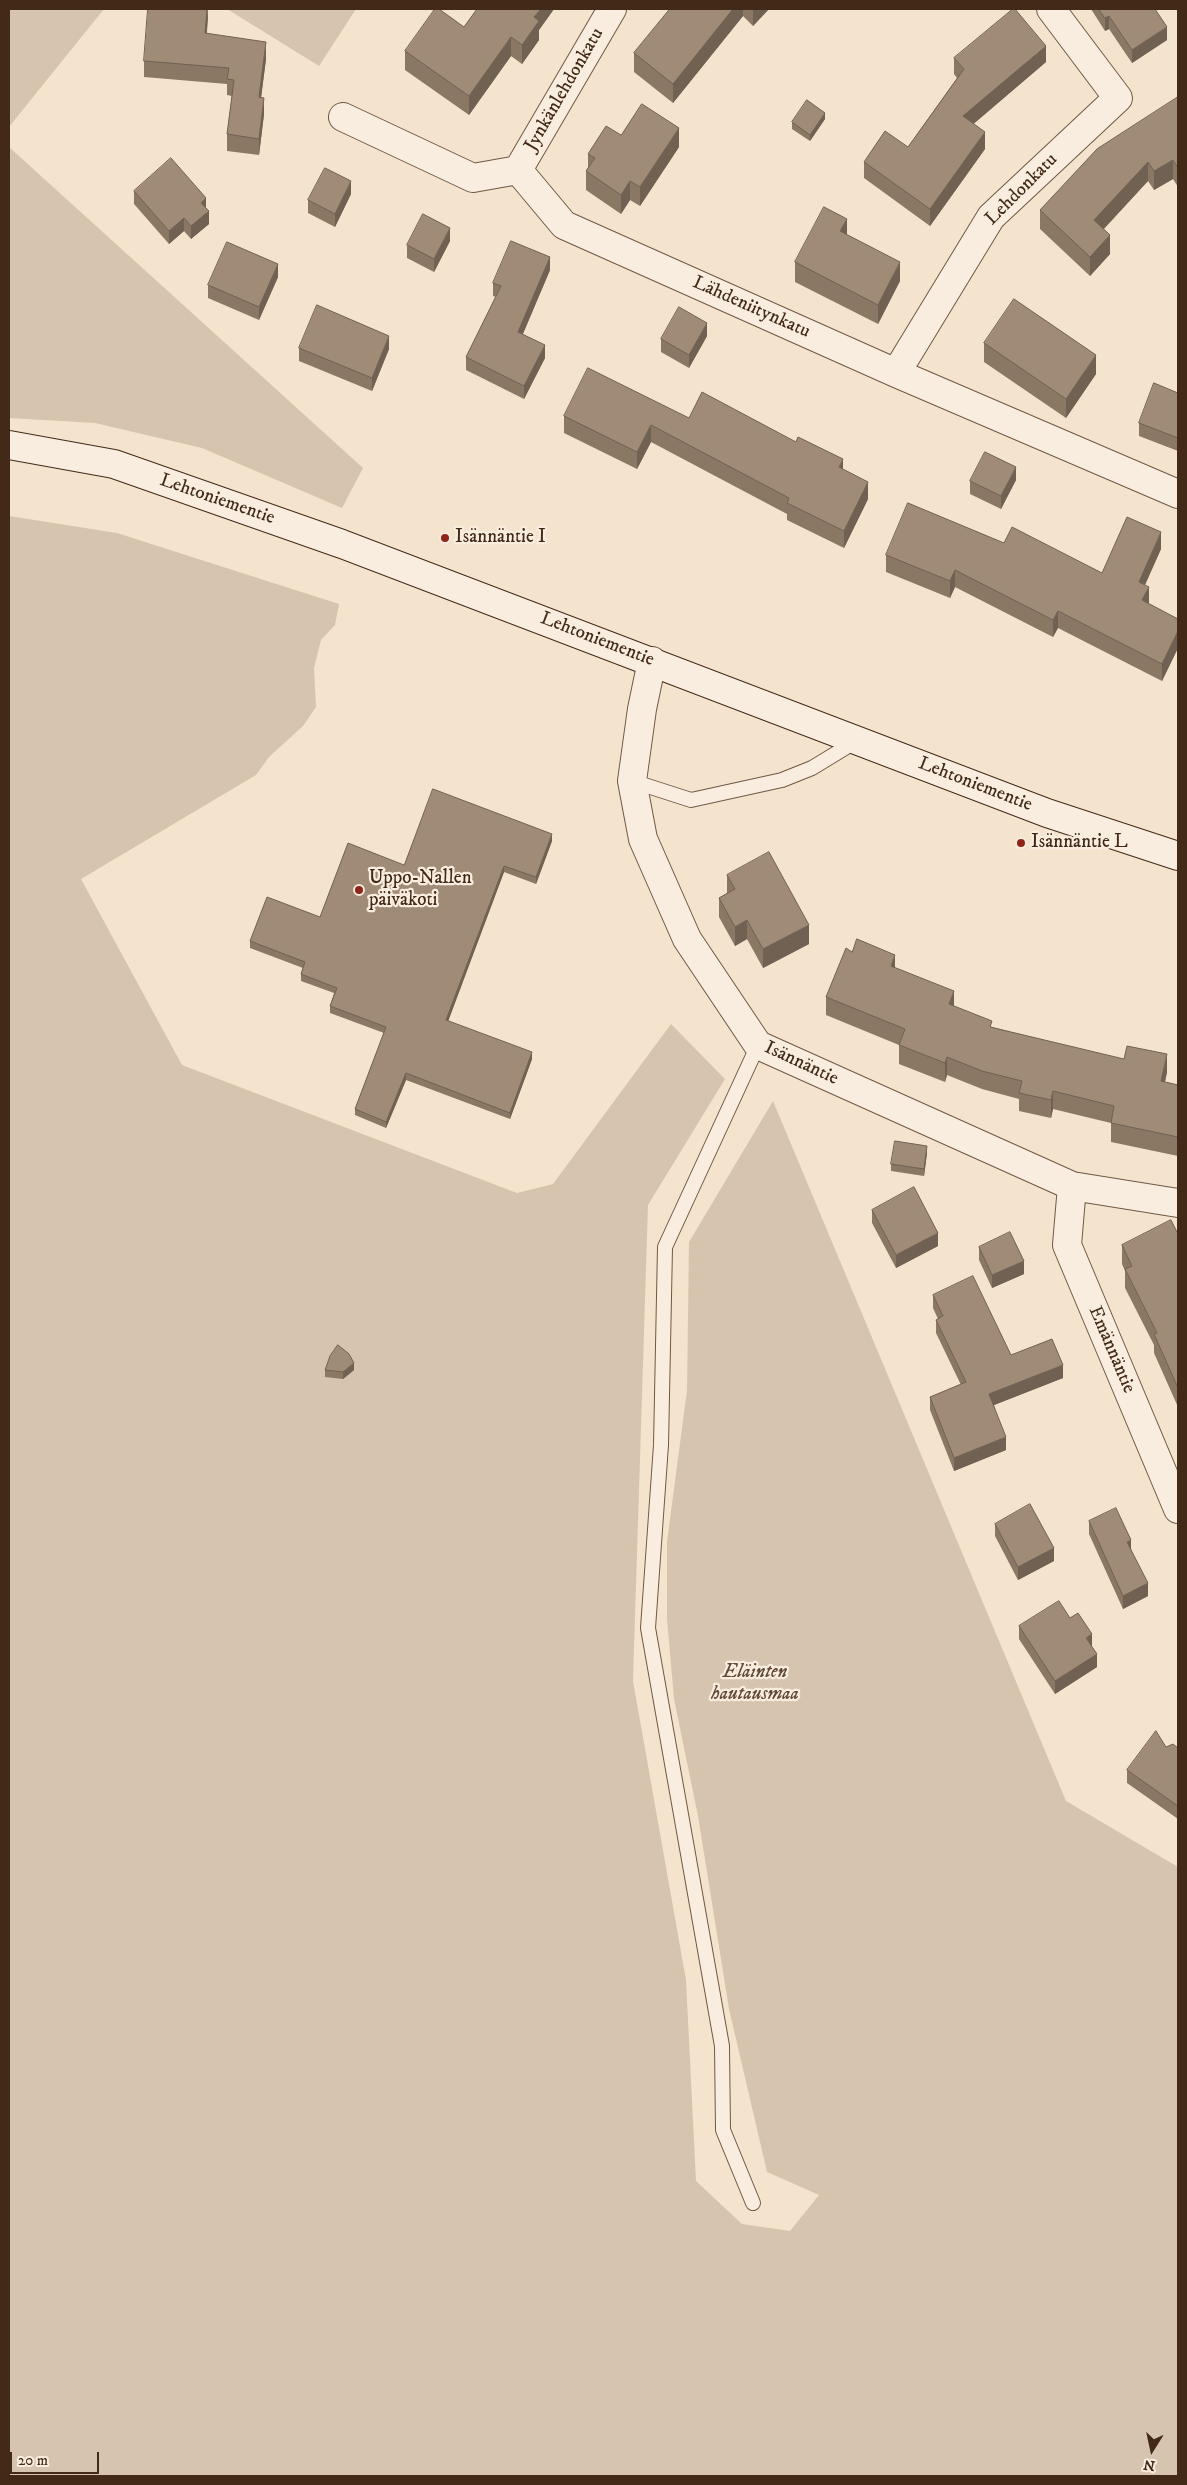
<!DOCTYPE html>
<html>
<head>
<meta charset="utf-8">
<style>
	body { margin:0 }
	#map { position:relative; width:1187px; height:2485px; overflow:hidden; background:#f5e4cd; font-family:"IM FELL DW Pica",serif }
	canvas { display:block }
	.frame { position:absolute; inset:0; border:10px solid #432a18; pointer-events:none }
	.north { position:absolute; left:1127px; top:2425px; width:50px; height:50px; -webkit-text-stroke:4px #f8edde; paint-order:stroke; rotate:190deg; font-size:14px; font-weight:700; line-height:20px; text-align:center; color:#432a18 }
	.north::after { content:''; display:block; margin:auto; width:18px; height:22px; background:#432a18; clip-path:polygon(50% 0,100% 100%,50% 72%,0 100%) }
	.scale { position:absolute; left:10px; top:2452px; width:89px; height:22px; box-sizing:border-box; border:2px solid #432a18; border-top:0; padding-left:6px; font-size:15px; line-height:18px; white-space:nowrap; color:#432a18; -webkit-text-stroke:4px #f8edde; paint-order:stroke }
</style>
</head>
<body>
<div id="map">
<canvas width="1187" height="2485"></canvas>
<div class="frame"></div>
<div class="north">N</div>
<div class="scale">20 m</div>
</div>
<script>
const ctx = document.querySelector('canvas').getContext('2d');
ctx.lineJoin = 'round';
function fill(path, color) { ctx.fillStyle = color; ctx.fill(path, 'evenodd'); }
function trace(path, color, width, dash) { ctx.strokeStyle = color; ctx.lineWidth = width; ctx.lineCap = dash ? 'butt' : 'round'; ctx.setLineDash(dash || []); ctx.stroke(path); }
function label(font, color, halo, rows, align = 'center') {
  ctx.font = font + ' "IM FELL DW Pica",serif'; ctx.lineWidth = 4.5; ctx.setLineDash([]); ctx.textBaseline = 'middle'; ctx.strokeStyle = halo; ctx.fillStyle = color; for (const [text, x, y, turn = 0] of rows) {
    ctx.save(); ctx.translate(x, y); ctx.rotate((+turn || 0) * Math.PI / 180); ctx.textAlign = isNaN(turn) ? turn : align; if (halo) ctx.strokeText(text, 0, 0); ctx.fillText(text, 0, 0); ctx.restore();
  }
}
const green = new Path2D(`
	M 9,9 L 104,9 L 9,127 Z
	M 227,9 L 356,9 L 319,66 Z
	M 9,147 L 363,468 L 342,508 L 202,448 L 95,423 L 9,418 Z
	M 9,516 L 117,533 L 339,604 L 335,625 L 321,640 L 314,668 L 316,707 L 303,726 L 269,757 L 256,775 L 81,879 L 182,1065 L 517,1193 L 553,1184 L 671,1024 L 725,1079 L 648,1205 L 633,1681 L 686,1980 L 696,2181 L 742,2224 L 790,2231 L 819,2195 L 767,2172 L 729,2009 L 698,1816 L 674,1699 L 667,1619 L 667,1542 L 687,1390 L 689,1242 L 773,1101 L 1066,1801 L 1178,1867 L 1178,2476 L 9,2476 Z`);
const service = new Path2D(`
	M 632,781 L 691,800 L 782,780 L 812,768 L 858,740
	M 753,2203 L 723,2130 L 722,2046 L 648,1628 L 661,1445 L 665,1247 L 758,1045`);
const minor = new Path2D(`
	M 343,117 L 473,178 L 518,170 L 564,225 L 896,373 L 1178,494
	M 518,170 L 612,9
	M 896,373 L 991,217 L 1118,98 L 1051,9
	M 652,661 L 642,709 L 632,781 L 643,839 L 687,939 L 758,1045 L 1072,1186 L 1178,1203
	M 1072,1186 L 1067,1245 L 1178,1509`);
const secondary = new Path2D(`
	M 9,445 L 114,464 L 342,544 L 1047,813 L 1178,856`);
const wall = new Path2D(`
	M 208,9 L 207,33 L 266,59 L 261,97 L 264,114 L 259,155 L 227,151 L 227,134 L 232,96 L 227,95 L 227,84 L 144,77 L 144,61 Z
	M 477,9 L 554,9 L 539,30 L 539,40 L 522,64 L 511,56 L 469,115 L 405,70 L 405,51 L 464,27 Z
	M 670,9 L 769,9 L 753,26 L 743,16 L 673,103 L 634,72 L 634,53 Z
	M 1091,9 L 1155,9 L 1167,40 L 1132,63 L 1109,29 L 1105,31 Z
	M 954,58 L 1046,62 L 973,124 L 985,149 L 930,226 L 864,178 L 864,162 L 908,147 L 957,78 L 954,74 Z
	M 1178,97 L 1178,187 L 1173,179 L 1154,190 L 1148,181 L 1104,229 L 1110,254 L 1090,276 L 1040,229 L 1040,210 Z
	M 825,119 L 810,141 L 792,129 L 792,122 Z
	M 679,147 L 640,206 L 630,200 L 621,214 L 586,190 L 586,171 L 588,168 L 588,154 Z
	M 134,191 L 206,208 L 209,224 L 191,239 L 184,231 L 169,244 L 134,204 Z
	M 351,194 L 335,227 L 308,213 L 308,200 Z
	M 847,235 L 900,281 L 878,324 L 795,282 L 795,262 Z
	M 450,241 L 434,272 L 407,258 L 407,245 Z
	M 550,270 L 523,334 L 545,358 L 524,399 L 466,370 L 466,357 L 496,297 L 493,296 L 493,283 Z
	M 278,277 L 259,320 L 208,298 L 208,285 Z
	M 707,336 L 689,368 L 661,352 L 661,339 Z
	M 984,343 L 1096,374 L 1066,418 L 984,362 Z
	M 299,348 L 389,349 L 372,391 L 299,361 Z
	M 1178,393 L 1178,451 L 1139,436 L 1139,423 Z
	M 564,416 L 689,418 L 843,469 L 868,499 L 844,548 L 787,520 L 787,514 L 651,442 L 637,469 L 564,433 Z
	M 1016,480 L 1001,509 L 970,494 L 970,481 Z
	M 1004,543 L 1102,573 L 1161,549 L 1145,585 L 1149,604 L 1178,619 L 1178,648 L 1162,681 L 1058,628 L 1053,637 L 955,587 L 950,598 L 886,572 L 886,555 Z
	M 552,841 L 536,884 L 504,872 L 448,1021 L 532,1059 L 510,1119 L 406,1080 L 386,1128 L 355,1115 L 355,1109 L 384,1033 L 330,1013 L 330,1006 L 334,993 L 301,981 L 301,974 L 303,968 L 250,948 L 250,941 L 320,917 Z
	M 727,875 L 809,944 L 763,968 L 747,939 L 735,946 L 719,917 L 719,898 L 727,893 Z
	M 852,952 L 895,968 L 954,1006 L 992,1027 L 1167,1072 L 1165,1082 L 1178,1085 L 1178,1156 L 1111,1142 L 1111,1123 L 1053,1109 L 1051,1118 L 1019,1111 L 1019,1099 L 982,1089 L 947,1075 L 945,1082 L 899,1064 L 899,1045 L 826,1015 L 826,997 Z
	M 927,1153 L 924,1176 L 891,1171 L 891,1164 Z
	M 872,1210 L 938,1246 L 896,1268 L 872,1223 Z
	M 1178,1234 L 1178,1407 L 1154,1353 L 1154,1345 L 1125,1288 L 1125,1271 L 1122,1264 L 1122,1245 Z
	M 979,1247 L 1024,1274 L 992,1288 L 979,1260 Z
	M 933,1295 L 1011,1355 L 1063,1378 L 994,1405 L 1006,1450 L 954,1471 L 930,1410 L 930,1397 L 961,1385 L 936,1333 L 936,1320 L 938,1319 L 933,1308 Z
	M 325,1370 L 354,1370 L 343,1379 L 325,1377 Z
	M 1089,1521 L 1131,1549 L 1148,1596 L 1123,1609 L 1089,1534 Z
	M 995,1524 L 1054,1561 L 1018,1580 L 995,1536 Z
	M 1070,1618 L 1097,1667 L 1055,1694 L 1019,1639 L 1019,1626 Z
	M 1166,1747 L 1178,1748 L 1178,1819 L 1127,1783 L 1127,1770 Z`);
const shadedWall = new Path2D(`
	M 207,9 L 208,18 L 205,50 L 205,33 Z
	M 541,9 L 554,9 L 539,30 L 539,40 L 522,64 L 522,45 L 534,17 Z
	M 733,9 L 743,9 L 743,16 L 673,103 L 673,84 Z
	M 753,9 L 769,9 L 753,26 Z
	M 1109,16 L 1109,29 L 1105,31 L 1105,18 Z
	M 1167,27 L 1167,40 L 1132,63 L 1132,50 Z
	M 511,37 L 511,56 L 469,115 L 469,96 Z
	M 266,42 L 266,59 L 259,114 L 259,97 Z
	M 1046,46 L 1046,62 L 963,133 L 963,116 Z
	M 264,98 L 264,114 L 259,155 L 259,139 Z
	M 825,113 L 825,119 L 810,141 L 810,135 Z
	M 679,128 L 679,147 L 640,206 L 640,187 Z
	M 985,132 L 985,149 L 930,226 L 930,209 Z
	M 1173,160 L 1173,179 L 1154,190 L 1154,171 Z
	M 1148,162 L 1148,181 L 1094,239 L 1094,220 Z
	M 351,181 L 351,194 L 335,227 L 335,214 Z
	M 630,181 L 630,200 L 621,214 L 621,195 Z
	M 206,198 L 206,211 L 201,203 Z
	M 209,211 L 209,224 L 191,239 L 191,226 Z
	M 184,218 L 184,231 L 169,244 L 169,231 Z
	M 847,219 L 847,238 L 840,231 Z
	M 450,228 L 450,241 L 434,272 L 434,259 Z
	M 1110,235 L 1110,254 L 1090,276 L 1090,257 Z
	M 550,257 L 550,270 L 518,345 L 518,332 Z
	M 900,262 L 900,281 L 878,324 L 878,305 Z
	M 278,264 L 278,277 L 259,320 L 259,307 Z
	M 707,323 L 707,336 L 689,368 L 689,355 Z
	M 389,336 L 389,349 L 372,391 L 372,378 Z
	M 545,345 L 545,358 L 524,399 L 524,386 Z
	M 1096,355 L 1096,374 L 1066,418 L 1066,399 Z
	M 651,425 L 651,442 L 637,469 L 637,452 Z
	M 843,459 L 843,477 L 839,467 Z
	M 1016,467 L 1016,480 L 1001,509 L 1001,496 Z
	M 868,482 L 868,499 L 844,548 L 844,531 Z
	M 1161,532 L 1161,549 L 1139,598 L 1139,582 Z
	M 955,570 L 955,587 L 950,598 L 950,581 Z
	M 1149,587 L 1149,604 L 1142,600 Z
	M 1058,611 L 1058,628 L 1053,637 L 1053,620 Z
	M 1178,631 L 1178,648 L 1162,681 L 1162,664 Z
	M 552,834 L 552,841 L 536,884 L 536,877 Z
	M 504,866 L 504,872 L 446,1027 L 446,1020 Z
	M 747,920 L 747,939 L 735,946 L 735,927 Z
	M 809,925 L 809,944 L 763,968 L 763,949 Z
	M 895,955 L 895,973 L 891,966 Z
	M 954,991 L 954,1009 L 949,1004 Z
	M 532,1052 L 532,1059 L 510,1119 L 510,1113 Z
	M 1167,1054 L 1167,1072 L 1161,1100 L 1161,1081 Z
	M 947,1057 L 947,1075 L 945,1082 L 945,1063 Z
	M 406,1073 L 406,1080 L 386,1128 L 386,1122 Z
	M 1053,1091 L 1053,1109 L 1051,1118 L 1051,1100 Z
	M 927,1146 L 927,1153 L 924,1176 L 924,1169 Z
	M 938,1233 L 938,1246 L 896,1268 L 896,1255 Z
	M 1024,1261 L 1024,1274 L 992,1288 L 992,1275 Z
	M 354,1363 L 354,1370 L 343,1379 L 343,1372 Z
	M 1063,1365 L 1063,1378 L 989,1407 L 989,1394 Z
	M 1006,1437 L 1006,1450 L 954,1471 L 954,1458 Z
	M 1131,1540 L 1131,1553 L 1127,1542 Z
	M 1054,1548 L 1054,1561 L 1018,1580 L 1018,1567 Z
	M 1148,1583 L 1148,1596 L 1123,1609 L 1123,1596 Z
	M 1092,1634 L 1092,1647 L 1086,1638 Z
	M 1097,1654 L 1097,1667 L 1055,1694 L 1055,1681 Z`);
const building = new Path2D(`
	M 148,9 L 207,9 L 205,33 L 266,42 L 259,97 L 264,98 L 259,139 L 227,134 L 234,80 L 227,79 L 229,68 L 144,61 Z
	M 435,9 L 439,9 L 464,27 L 477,9 L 541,9 L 534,17 L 539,21 L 522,45 L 511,37 L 469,96 L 405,51 Z
	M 670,9 L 733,9 L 673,84 L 634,53 Z
	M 1013,9 L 1015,9 L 1046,46 L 963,116 L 985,132 L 930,209 L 864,162 L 885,131 L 908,147 L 964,69 L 954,58 Z
	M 1099,9 L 1155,9 L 1167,27 L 1132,50 L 1109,16 L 1105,18 Z
	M 1178,97 L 1178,168 L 1173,160 L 1154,171 L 1148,162 L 1094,220 L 1110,235 L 1090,257 L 1040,210 L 1097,149 Z
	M 807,100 L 825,113 L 810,135 L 792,122 Z
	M 642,104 L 679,128 L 640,187 L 630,181 L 621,195 L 586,171 L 595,158 L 588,154 L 606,126 L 621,135 Z
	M 171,158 L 206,198 L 201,203 L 209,211 L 191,226 L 184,218 L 169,231 L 134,191 Z
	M 325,168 L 351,181 L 335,214 L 308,200 Z
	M 824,207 L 847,219 L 840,231 L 900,262 L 878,305 L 795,262 Z
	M 423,214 L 450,228 L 434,259 L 407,245 Z
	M 511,241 L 550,257 L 518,332 L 545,345 L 524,386 L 466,357 L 501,286 L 493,283 Z
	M 227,242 L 278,264 L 259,307 L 208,285 Z
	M 1014,299 L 1096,355 L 1066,399 L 984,343 Z
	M 317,305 L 389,336 L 372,378 L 299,348 Z
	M 679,307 L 707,323 L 689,355 L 661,339 Z
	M 588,368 L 689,418 L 702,392 L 796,442 L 798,437 L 843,459 L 839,467 L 868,482 L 844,531 L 787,503 L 789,498 L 651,425 L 637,452 L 564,416 Z
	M 1154,383 L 1178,393 L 1178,438 L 1139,423 Z
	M 985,452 L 1016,467 L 1001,496 L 970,481 Z
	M 908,503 L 1004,543 L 1012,527 L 1102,573 L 1127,517 L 1161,532 L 1139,582 L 1149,587 L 1142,600 L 1178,619 L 1178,631 L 1162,664 L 1058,611 L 1053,620 L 955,570 L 950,581 L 886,555 Z
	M 433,789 L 552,834 L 536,877 L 504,866 L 446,1020 L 532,1052 L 510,1113 L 406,1073 L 386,1122 L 355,1109 L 386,1027 L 330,1006 L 337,988 L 301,974 L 305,962 L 250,941 L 267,897 L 320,917 L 348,843 L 404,865 Z
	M 769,852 L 809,925 L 763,949 L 747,920 L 735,927 L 719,898 L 735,889 L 727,875 Z
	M 857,939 L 895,955 L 891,966 L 954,991 L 949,1004 L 992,1021 L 990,1027 L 1124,1059 L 1127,1046 L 1167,1054 L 1161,1081 L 1178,1085 L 1178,1137 L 1111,1123 L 1114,1106 L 1053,1091 L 1051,1100 L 1019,1093 L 1022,1081 L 982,1071 L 947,1057 L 945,1063 L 899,1045 L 905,1029 L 826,997 L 846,948 L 852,952 Z
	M 895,1141 L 927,1146 L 924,1169 L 891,1164 Z
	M 914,1187 L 938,1233 L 896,1255 L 872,1210 Z
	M 1171,1220 L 1178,1234 L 1178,1388 L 1154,1334 L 1157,1333 L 1125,1269 L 1132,1266 L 1122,1245 Z
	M 1010,1232 L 1024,1261 L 992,1275 L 979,1247 Z
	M 973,1276 L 1011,1355 L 1052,1339 L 1063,1365 L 989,1394 L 1006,1437 L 954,1458 L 930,1397 L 966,1382 L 936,1320 L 943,1316 L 933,1295 Z
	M 338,1345 L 349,1354 L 354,1363 L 343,1372 L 325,1370 L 330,1356 Z
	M 1030,1504 L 1054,1548 L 1018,1567 L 995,1524 Z
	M 1116,1508 L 1131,1540 L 1127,1542 L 1148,1583 L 1123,1596 L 1089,1521 Z
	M 1059,1601 L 1070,1618 L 1078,1613 L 1092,1634 L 1086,1638 L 1097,1654 L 1055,1681 L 1019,1626 Z
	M 1156,1731 L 1166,1747 L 1173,1744 L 1178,1748 L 1178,1806 L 1127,1770 Z`);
const markers = [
	[445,538,5,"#8f2418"],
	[1021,843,5,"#8f2418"],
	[359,890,5,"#8f2418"]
];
const streetNames = [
	["Jynkänlehdonkatu",565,90,-60],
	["Lehdonkatu",1022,190,-45],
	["Lähdeniitynkatu",751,308,24],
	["Lehtoniementie",217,500,19],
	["Lehtoniementie",597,640,21],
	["Lehtoniementie",975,785,21],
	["Isännäntie",801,1064,25],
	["Emännäntie",1111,1350,67]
];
const poiNames = [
	["Isännäntie I",455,538],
	["Isännäntie L",1031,843],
	["Uppo-Nallen",369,879],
	["päiväkoti",369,901]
];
const parkNames = [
	["Eläinten",755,1673],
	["hautausmaa",755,1695]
];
fill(green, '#d7c4ae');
trace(service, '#705845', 16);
trace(minor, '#705845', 30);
trace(secondary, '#432a18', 30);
trace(service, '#f8edde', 14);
trace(minor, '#f8edde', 28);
trace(secondary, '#f8edde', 28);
fill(wall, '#8a7865');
fill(shadedWall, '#706153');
fill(building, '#a08b76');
trace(building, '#706153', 1);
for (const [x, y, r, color] of markers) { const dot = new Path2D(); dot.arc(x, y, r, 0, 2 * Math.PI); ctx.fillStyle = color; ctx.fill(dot); trace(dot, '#f8edde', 2); }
label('19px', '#432a18', '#f8edde', streetNames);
label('19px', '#432a18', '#f8edde', poiNames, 'left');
label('italic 19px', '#614936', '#f8edde', parkNames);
</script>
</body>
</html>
